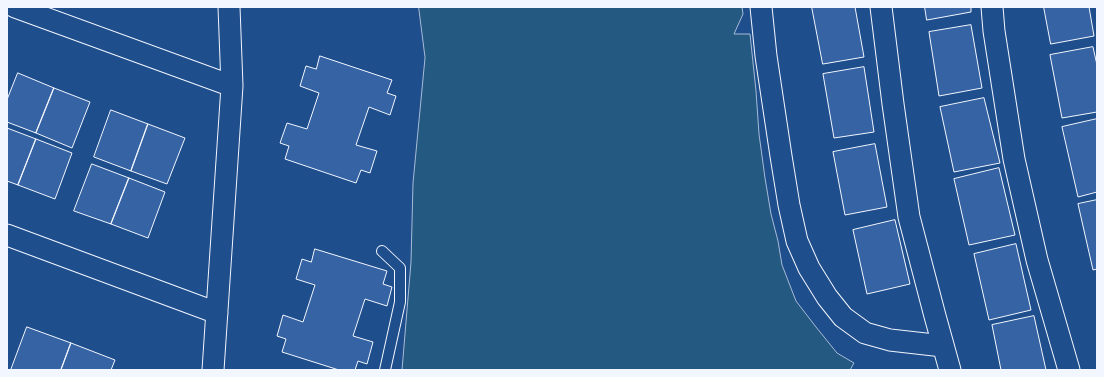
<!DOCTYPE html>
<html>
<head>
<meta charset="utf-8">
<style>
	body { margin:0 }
	#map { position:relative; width:1104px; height:377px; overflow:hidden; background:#1f4e8c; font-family:"Varela Round",sans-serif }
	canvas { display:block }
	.frame { position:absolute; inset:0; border:8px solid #f2f6ff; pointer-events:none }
</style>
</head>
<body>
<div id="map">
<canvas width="1104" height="377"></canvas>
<div class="frame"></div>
</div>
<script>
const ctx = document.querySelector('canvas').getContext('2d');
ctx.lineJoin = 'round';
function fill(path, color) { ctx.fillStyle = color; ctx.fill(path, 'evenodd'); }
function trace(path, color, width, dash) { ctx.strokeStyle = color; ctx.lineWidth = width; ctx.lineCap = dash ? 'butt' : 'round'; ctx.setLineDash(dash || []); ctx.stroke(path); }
const green = new Path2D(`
	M 419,7 L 742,7 L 743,14 L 734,34 L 750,34 L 756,91 L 759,134 L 765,178 L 771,214 L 778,241 L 782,265 L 796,301 L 816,327 L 837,353 L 854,363 L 850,370 L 402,370 L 411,262 L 413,183 L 425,58 Z`);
const building = new Path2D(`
	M 812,7 L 855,7 L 864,57 L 823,64 Z
	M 925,7 L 971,7 L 971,12 L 927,20 Z
	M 1044,7 L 1089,7 L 1094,36 L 1051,44 Z
	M 971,25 L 982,88 L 939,96 L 929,32 Z
	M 1093,47 L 1097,65 L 1097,112 L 1062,118 L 1050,55 Z
	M 320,56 L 392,80 L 387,93 L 396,96 L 390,115 L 369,107 L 356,145 L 377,151 L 370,173 L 361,170 L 356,183 L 285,159 L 289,146 L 280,143 L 287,123 L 307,129 L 319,93 L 300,86 L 306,66 L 316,69 Z
	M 864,67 L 874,132 L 834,138 L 823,74 Z
	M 18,73 L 54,88 L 36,133 L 7,122 L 7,100 Z
	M 54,88 L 90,102 L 72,148 L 36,133 Z
	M 984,98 L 1000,163 L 954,172 L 940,107 Z
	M 111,110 L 148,124 L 131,171 L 94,157 Z
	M 1097,119 L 1097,192 L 1078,197 L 1062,127 Z
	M 148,124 L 185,138 L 167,184 L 131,171 Z
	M 7,128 L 36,139 L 18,185 L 7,181 Z
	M 36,139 L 72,153 L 55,199 L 18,185 Z
	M 875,144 L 887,207 L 845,215 L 833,152 Z
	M 92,164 L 129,178 L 111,224 L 74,211 Z
	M 999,168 L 1015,235 L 969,245 L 954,179 Z
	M 129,178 L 165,192 L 148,238 L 111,224 Z
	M 1097,200 L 1097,269 L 1093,270 L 1078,204 Z
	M 895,220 L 910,284 L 867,294 L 853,230 Z
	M 1016,244 L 1031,310 L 989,320 L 974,254 Z
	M 315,249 L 387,271 L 383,284 L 392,287 L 387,306 L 365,299 L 353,336 L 373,342 L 367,364 L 358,361 L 355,370 L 339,370 L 282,352 L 286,339 L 277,336 L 283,315 L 303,322 L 315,285 L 296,279 L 302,259 L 311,262 Z
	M 1034,316 L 1046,370 L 1001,370 L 992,325 Z
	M 27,327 L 71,343 L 61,370 L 11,370 Z
	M 71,343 L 115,360 L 111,370 L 61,370 Z`);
const lane = new Path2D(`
	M 382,251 L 400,268 L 400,302 L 385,370`);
const street = new Path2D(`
	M 15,7 L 232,86
	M 761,7 L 766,56 L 781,156 L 789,205 L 797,241 L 809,268 L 827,297 L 843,317 L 865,333 L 890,340 L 943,346
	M 881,7 L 893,104 L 909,217 L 935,316 L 950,370
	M 992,7 L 994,31 L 1014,159 L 1037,260 L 1069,370
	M 7,235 L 217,313
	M 213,370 L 232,86 L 229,7`);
fill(green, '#245a82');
trace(green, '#a8bbd7', 1);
fill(building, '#3563a3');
trace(building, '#f2f6ff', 1);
trace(lane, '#f2f6ff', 12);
trace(street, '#f2f6ff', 23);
trace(lane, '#1f4e8c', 10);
trace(street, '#1f4e8c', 21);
</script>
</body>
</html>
